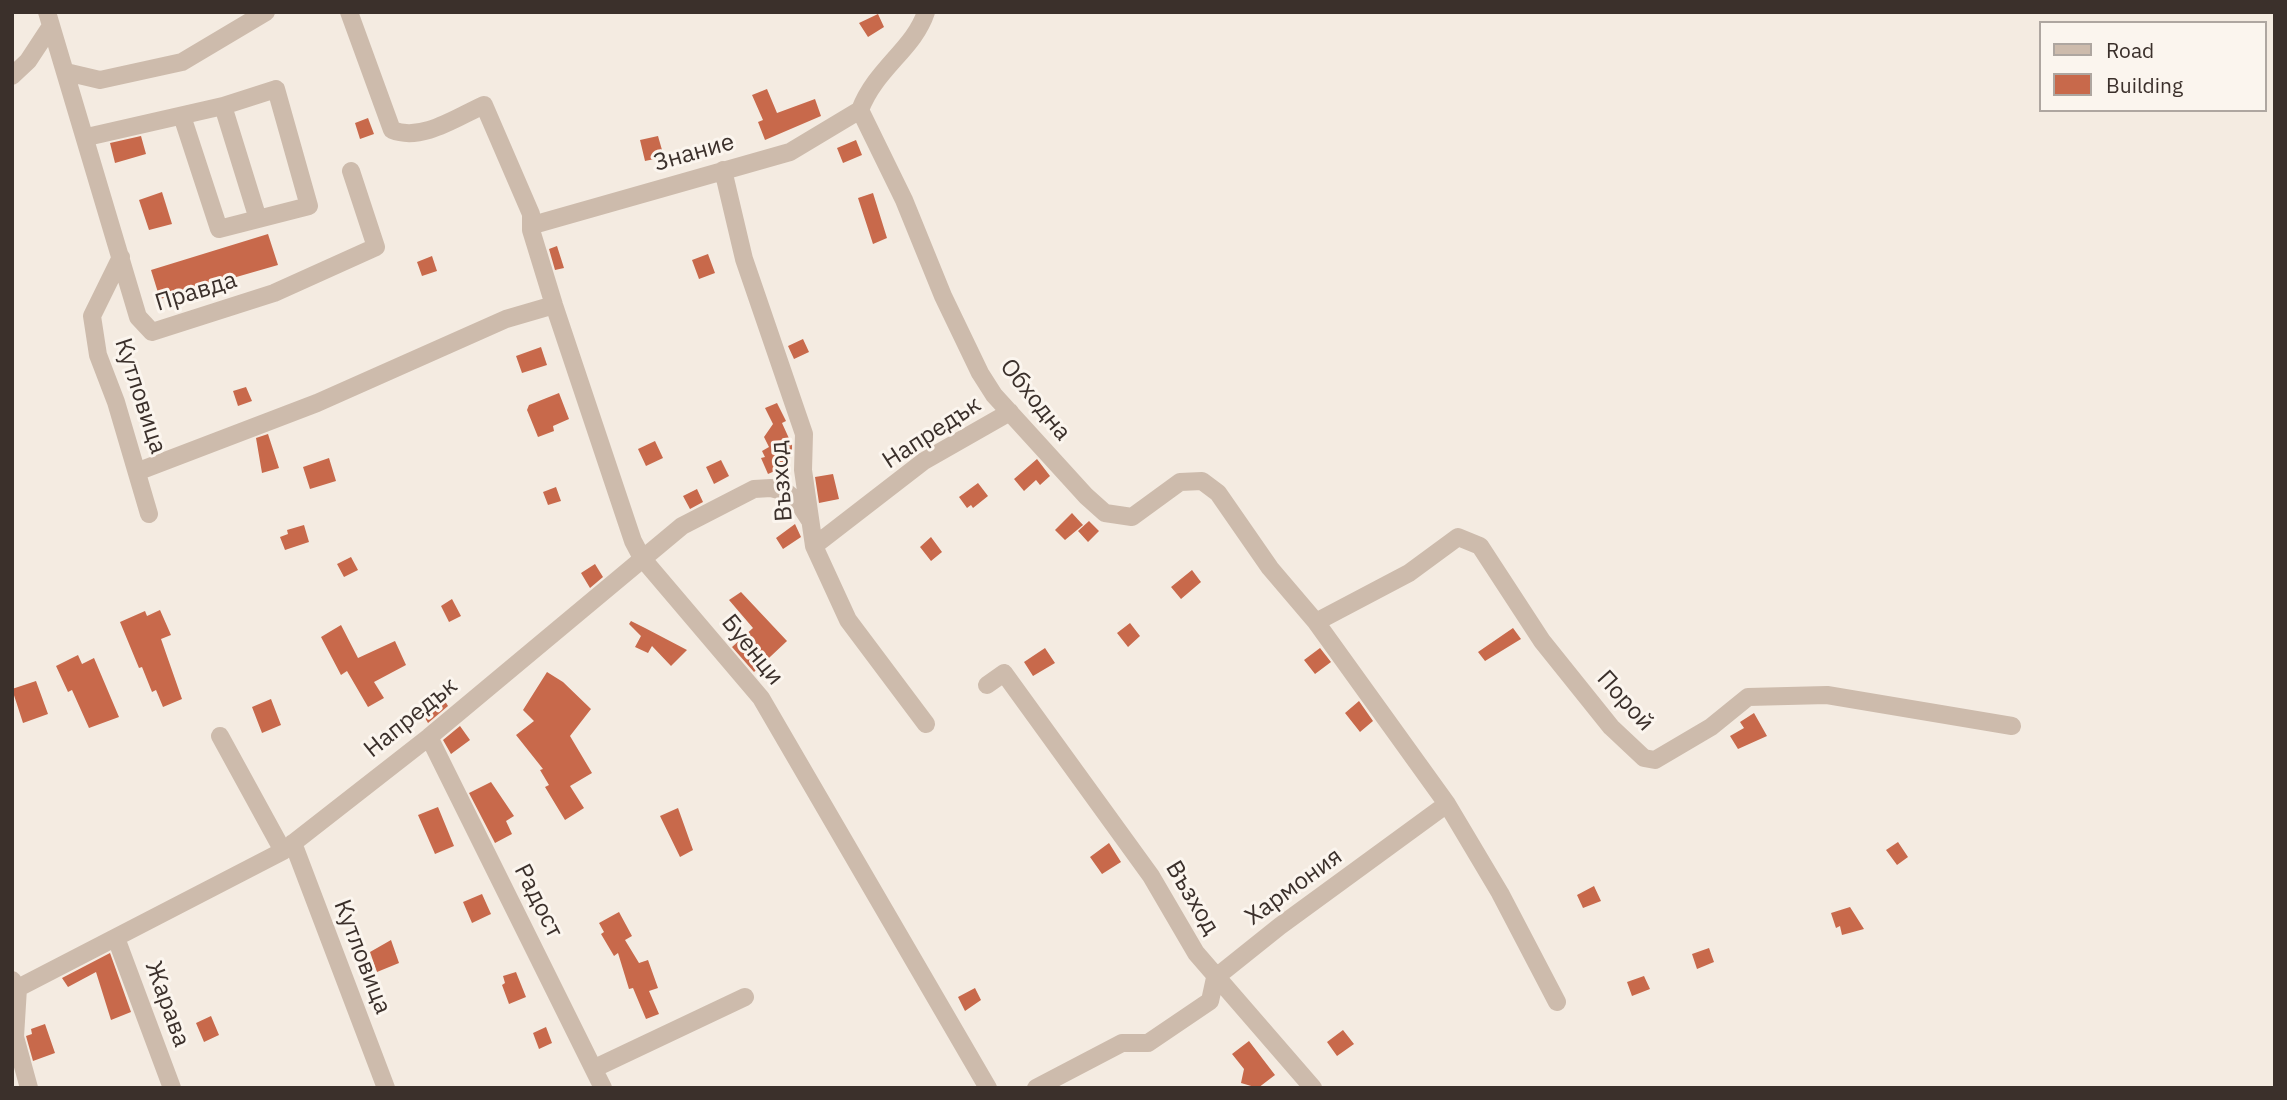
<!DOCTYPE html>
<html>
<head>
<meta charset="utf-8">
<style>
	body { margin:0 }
	#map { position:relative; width:2287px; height:1100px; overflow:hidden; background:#f4ebe1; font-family:"IBM Plex Sans",sans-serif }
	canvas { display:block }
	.frame { position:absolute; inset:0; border:14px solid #3b302b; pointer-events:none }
	.legend { position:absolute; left:2039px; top:21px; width:228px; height:91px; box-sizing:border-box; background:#fbf5ee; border:2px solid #aea6a0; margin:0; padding:9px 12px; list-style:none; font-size:21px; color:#3b302b }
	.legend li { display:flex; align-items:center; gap:14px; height:35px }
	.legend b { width:35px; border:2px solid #aea6a0 }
</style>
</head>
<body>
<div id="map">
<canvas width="2287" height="1100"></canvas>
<div class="frame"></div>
<ul class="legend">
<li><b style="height:9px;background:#cdbbac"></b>Road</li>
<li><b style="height:19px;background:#c8694b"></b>Building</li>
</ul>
</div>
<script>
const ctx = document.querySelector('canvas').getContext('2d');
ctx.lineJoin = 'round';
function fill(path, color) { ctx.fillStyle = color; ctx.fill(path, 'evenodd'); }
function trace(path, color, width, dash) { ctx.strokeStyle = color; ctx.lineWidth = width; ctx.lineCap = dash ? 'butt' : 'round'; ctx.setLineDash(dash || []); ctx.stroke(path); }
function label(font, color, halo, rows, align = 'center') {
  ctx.font = font + ' "IBM Plex Sans",sans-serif'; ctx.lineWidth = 6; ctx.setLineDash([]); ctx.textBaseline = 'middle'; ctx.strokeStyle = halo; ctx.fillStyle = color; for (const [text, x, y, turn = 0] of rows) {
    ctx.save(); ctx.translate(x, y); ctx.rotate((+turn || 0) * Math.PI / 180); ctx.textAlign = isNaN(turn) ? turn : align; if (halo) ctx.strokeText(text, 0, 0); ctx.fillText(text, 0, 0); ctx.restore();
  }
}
const building = new Path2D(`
	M 878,14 L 884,27 L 868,37 L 859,23 Z
	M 767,89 L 777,113 L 815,99 L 821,116 L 765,140 L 758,122 L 763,120 L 752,95 Z
	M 368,118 L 374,134 L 360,139 L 355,123 Z
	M 141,136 L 146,154 L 115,163 L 110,143 Z
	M 658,136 L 664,157 L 645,161 L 640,140 Z
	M 856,140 L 862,155 L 843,163 L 837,148 Z
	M 162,192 L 172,224 L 149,230 L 139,200 Z
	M 873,193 L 887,238 L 873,244 L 858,198 Z
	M 268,234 L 278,265 L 160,299 L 151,270 Z
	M 557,246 L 564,268 L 555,270 L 549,249 Z
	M 708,254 L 715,273 L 699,279 L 692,260 Z
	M 432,256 L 437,271 L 422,276 L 417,262 Z
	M 803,339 L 809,352 L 794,359 L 788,346 Z
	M 541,347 L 547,365 L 522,373 L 516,356 Z
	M 246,387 L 252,401 L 238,406 L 233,391 Z
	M 559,393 L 569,419 L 553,426 L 554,431 L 538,437 L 527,410 L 529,405 Z
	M 777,403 L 786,421 L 782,423 L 792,445 L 792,453 L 786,466 L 768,474 L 761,458 L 765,457 L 762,451 L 769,447 L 764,437 L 773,424 L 765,408 Z
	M 268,434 L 279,468 L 262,473 L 256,438 Z
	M 655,441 L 663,458 L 646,466 L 638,449 Z
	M 329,458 L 336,481 L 310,489 L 303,467 Z
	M 1037,459 L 1050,476 L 1040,485 L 1036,480 L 1024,491 L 1014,479 Z
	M 721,460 L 729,476 L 714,484 L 706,467 Z
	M 833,474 L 839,499 L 819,503 L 815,477 Z
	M 978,483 L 988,496 L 973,508 L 971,505 L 967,508 L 959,497 Z
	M 556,487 L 561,501 L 548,505 L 543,492 Z
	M 697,489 L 703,502 L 690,509 L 683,496 Z
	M 1072,513 L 1083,525 L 1065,540 L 1055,530 Z
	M 1089,521 L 1099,531 L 1088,542 L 1078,531 Z
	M 795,524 L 801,537 L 783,549 L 776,538 Z
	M 304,525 L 309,542 L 285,550 L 280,537 L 288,534 L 287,530 Z
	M 931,537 L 942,552 L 931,561 L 920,547 Z
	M 351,557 L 358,570 L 344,577 L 337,564 Z
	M 595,564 L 603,577 L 590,588 L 581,573 Z
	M 1192,570 L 1201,582 L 1181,599 L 1171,587 Z
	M 741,592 L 787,641 L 754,672 L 732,647 L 753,628 L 729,600 Z
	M 452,599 L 461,616 L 449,622 L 441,606 Z
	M 160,610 L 171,635 L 161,639 L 182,699 L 163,707 L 156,690 L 152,692 L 142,667 L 139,668 L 120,622 L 145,611 L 147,616 Z
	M 631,621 L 645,628 L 687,650 L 671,666 L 652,646 L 648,653 L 635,647 L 641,636 L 629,624 Z
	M 1130,623 L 1140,636 L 1128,647 L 1117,633 Z
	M 341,625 L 358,658 L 395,641 L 406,665 L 374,682 L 384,698 L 368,707 L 347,671 L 341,675 L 321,637 Z
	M 1513,628 L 1521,639 L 1485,661 L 1478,652 Z
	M 1045,648 L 1055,663 L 1033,676 L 1024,662 Z
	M 1320,648 L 1331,662 L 1315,674 L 1304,660 Z
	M 78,655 L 82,664 L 94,658 L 119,717 L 89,728 L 72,690 L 68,692 L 56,666 Z
	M 547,672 L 563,682 L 591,709 L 570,736 L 592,773 L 570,786 L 584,808 L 565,820 L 545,787 L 549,785 L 540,770 L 543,769 L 516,735 L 534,721 L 523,710 Z
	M 36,681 L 48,714 L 23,723 L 12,689 Z
	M 443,698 L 448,706 L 428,723 L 418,706 L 430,699 L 433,705 Z
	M 271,699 L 281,725 L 262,733 L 252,707 Z
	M 1359,701 L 1373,721 L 1360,732 L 1345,713 Z
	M 1754,713 L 1767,736 L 1738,749 L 1730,736 L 1744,728 L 1740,722 Z
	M 460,726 L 470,740 L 451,754 L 443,740 Z
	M 491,782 L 514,816 L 506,821 L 512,834 L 495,843 L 469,793 Z
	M 438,807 L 454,846 L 435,854 L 418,815 Z
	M 678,808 L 693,850 L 680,857 L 660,816 Z
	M 1898,842 L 1908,857 L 1897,865 L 1886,850 Z
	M 1109,843 L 1121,862 L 1102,874 L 1090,857 Z
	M 1594,886 L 1601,901 L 1583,908 L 1577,895 Z
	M 482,894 L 491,914 L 472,923 L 463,902 Z
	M 1850,907 L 1864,929 L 1842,935 L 1840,926 L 1836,928 L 1831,913 Z
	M 619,912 L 632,936 L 625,940 L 639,963 L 648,960 L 658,988 L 649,991 L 659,1014 L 646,1019 L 633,988 L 629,989 L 618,953 L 614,956 L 601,934 L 604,932 L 599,923 Z
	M 391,940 L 399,963 L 377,972 L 370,952 Z
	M 1709,948 L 1714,962 L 1697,969 L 1692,954 Z
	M 110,953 L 131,1012 L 111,1020 L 96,972 L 68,987 L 62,978 Z
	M 516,972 L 526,997 L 509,1004 L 502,985 L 505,983 L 503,976 Z
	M 1644,976 L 1650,989 L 1632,996 L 1627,982 Z
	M 975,988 L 981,1000 L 965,1011 L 958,997 Z
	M 211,1016 L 219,1035 L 204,1042 L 196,1023 Z
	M 45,1024 L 55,1053 L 33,1061 L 26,1036 L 32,1034 L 31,1029 Z
	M 546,1027 L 552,1043 L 539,1049 L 533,1033 Z
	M 1343,1030 L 1354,1044 L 1337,1056 L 1327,1042 Z
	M 1249,1041 L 1275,1075 L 1258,1088 L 1241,1083 L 1244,1069 L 1232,1054 Z`);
const minor = new Path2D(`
	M 47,12 L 138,317 L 152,332 L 274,293 L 376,247 L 351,171
	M 349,12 L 392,130 C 422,142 457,117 484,105 L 531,214 L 531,230 L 554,305 L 633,541 L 642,558 L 761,698 L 988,1088
	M 926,12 C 914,49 876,68 860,110 L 904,200 L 943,296 L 980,373 L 994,395 L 1086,496 L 1105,513 L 1132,517 L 1180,482 L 1202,481 L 1218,493 L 1270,568 L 1316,622 L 1447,804 L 1500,893 L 1557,1002
	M 66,72 L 100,80 L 182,62 L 266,12
	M 12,76 L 28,61 L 51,26
	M 182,116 L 219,229 L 309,206 L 276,89 L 223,106
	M 87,137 L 223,106 L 258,219
	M 723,170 L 744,259 L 804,434 L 803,470 L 814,546 L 848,620 L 926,724
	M 533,225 L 790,152 L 860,110
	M 121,257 L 92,316 L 98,355 L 116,402 L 149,514
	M 139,471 L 317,403 L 506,319 L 554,305
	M 814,546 L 924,461 L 1010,412
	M 1316,622 L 1409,573 L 1458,537 L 1480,546 L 1542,641 L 1611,727 L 1644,758 L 1655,760 L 1711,727 L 1748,697 L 1827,695 L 2012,726
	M 987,685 L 1004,673 L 1151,876 L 1196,953 L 1313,1088
	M 220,736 L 283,851
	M 429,737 L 603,1088
	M 293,843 L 386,1088
	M 116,938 L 172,1088
	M 12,980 L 18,988 L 15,1037 L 29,1088
	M 18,988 L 283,851 L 429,737 L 682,526 L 754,489 L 771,488 L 786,492 L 798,502 L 809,519
	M 595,1068 L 745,997
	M 1036,1088 L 1122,1043 L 1148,1043 L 1210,1001 L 1215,978 L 1280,926 L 1447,804`);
const streetNames = [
	["Знание",694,153,-16],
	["Правда",196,292,-17],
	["Кутловица",140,396,72],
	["Обходна",1035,400,51],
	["Напредък",932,433,-33],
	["Възход",782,481,-94],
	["Буенци",752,650,51],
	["Порой",1625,701,48],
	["Напредък",411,718,-39],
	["Хармония",1294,887,-36],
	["Възход",1192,898,59],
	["Радост",538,901,63],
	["Кутловица",362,957,69],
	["Жарава",167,1004,70]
];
fill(building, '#c8694b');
trace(minor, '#cdbbac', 18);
label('24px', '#3b302b', '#fbf5ee', streetNames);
</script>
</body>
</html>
